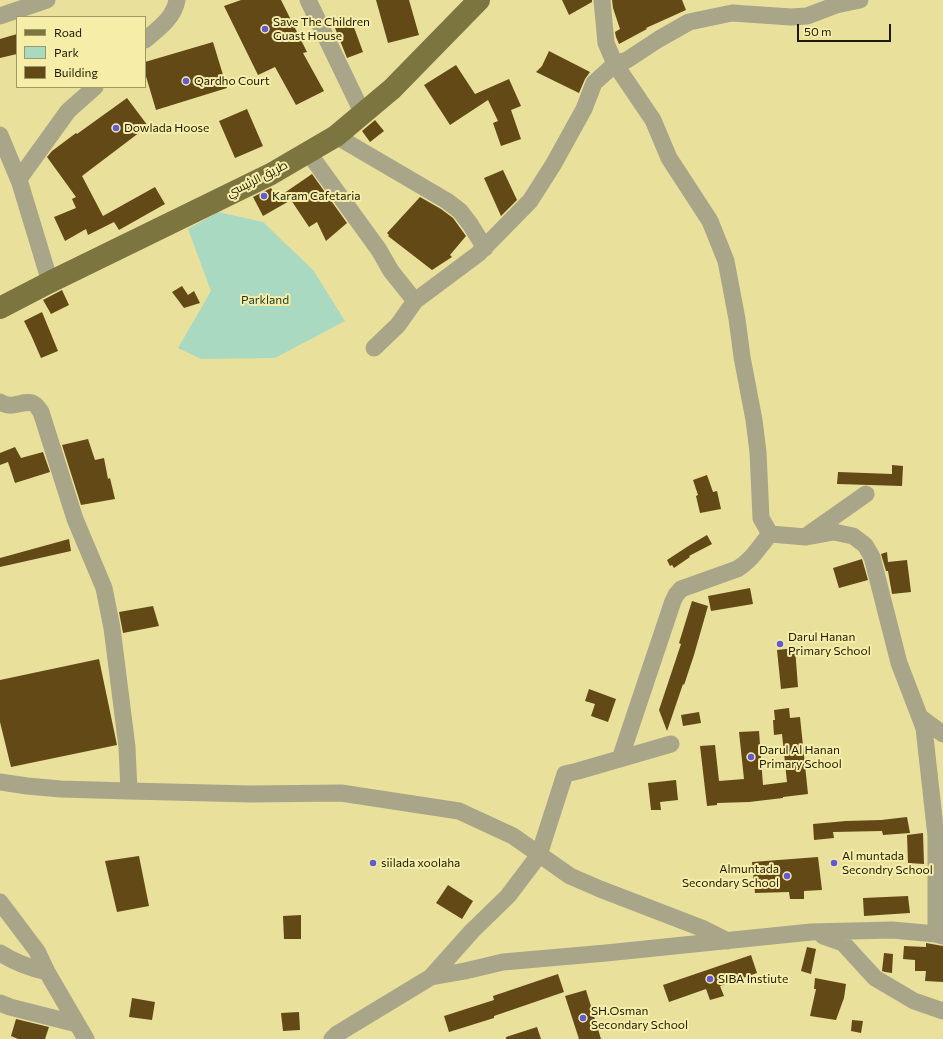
<!DOCTYPE html>
<html>
<head>
<meta charset="utf-8">
<style>
	body { margin:0 }
	#map { position:relative; width:943px; height:1039px; overflow:hidden; background:#e9e09c; font-family:Commissioner,sans-serif }
	canvas { display:block }
	.legend { position:absolute; left:16px; top:16px; width:130px; height:72px; box-sizing:border-box; background:#f6eda8; border:1px solid #a09965; margin:0; padding:5px 7px; list-style:none; font-size:12px; color:#1e1a01 }
	.legend li { display:flex; align-items:center; gap:8px; height:20px }
	.legend b { width:20px; border:1px solid #a09965 }
	.scale { position:absolute; left:797px; top:24px; width:94px; height:18px; box-sizing:border-box; border:2px solid #1e1a01; border-top:0; padding-left:5px; font-size:12px; line-height:14px; white-space:nowrap; color:#1e1a01; -webkit-text-stroke:3px #f6eda8; paint-order:stroke }
</style>
</head>
<body>
<div id="map">
<canvas width="943" height="1039"></canvas>
<ul class="legend">
<li><b style="height:5px;background:#7c753f"></b>Road</li>
<li><b style="height:11px;background:#a9d9c0"></b>Park</li>
<li><b style="height:11px;background:#634915"></b>Building</li>
</ul>
<div class="scale">50 m</div>
</div>
<script>
const ctx = document.querySelector('canvas').getContext('2d');
ctx.lineJoin = 'round';
function fill(path, color) { ctx.fillStyle = color; ctx.fill(path, 'evenodd'); }
function trace(path, color, width, dash) { ctx.strokeStyle = color; ctx.lineWidth = width; ctx.lineCap = dash ? 'butt' : 'round'; ctx.setLineDash(dash || []); ctx.stroke(path); }
function label(font, color, halo, rows, align = 'center') {
  ctx.font = font + ' Commissioner,Cairo,sans-serif'; ctx.lineWidth = 4; ctx.setLineDash([]); ctx.textBaseline = 'middle'; ctx.strokeStyle = halo; ctx.fillStyle = color; for (const [text, x, y, turn = 0] of rows) {
    ctx.save(); ctx.translate(x, y); ctx.rotate((+turn || 0) * Math.PI / 180); ctx.textAlign = isNaN(turn) ? turn : align; if (halo) ctx.strokeText(text, 0, 0); ctx.fillText(text, 0, 0); ctx.restore();
  }
}
const green = new Path2D(`
	M 218,212 L 263,222 L 313,270 L 345,321 L 275,358 L 201,359 L 178,348 L 211,291 L 188,229 Z`);
const building = new Path2D(`
	M 241,0 L 281,0 L 307,52 L 303,53 L 324,91 L 296,105 L 275,67 L 258,75 L 224,6 Z
	M 376,0 L 409,0 L 419,35 L 388,43 Z
	M 562,0 L 592,0 L 592,2 L 569,15 Z
	M 612,0 L 682,0 L 686,10 L 646,28 L 647,29 L 619,44 L 616,37 L 615,32 L 620,29 L 613,8 Z
	M 352,22 L 363,52 L 347,58 L 335,28 Z
	M 17,34 L 17,54 L 0,58 L 0,39 Z
	M 213,42 L 227,88 L 156,110 L 145,73 L 145,62 Z
	M 549,51 L 590,72 L 585,79 L 579,93 L 536,72 L 542,66 Z
	M 456,65 L 475,94 L 509,79 L 521,106 L 511,110 L 521,139 L 501,146 L 493,123 L 498,121 L 488,100 L 450,125 L 424,85 Z
	M 127,98 L 148,126 L 82,176 L 103,216 L 155,187 L 165,204 L 119,230 L 114,222 L 88,235 L 86,229 L 65,241 L 54,217 L 76,208 L 72,199 L 76,197 L 47,157 L 52,151 L 76,133 L 77,134 Z
	M 247,109 L 263,146 L 235,158 L 219,121 Z
	M 375,120 L 384,131 L 370,142 L 362,131 Z
	M 503,170 L 517,200 L 501,216 L 484,178 Z
	M 312,174 L 347,223 L 326,241 L 317,222 L 309,227 L 291,200 L 263,216 L 253,197 L 271,188 L 277,198 Z
	M 420,197 L 441,209 L 453,218 L 466,236 L 450,255 L 452,257 L 432,270 L 388,236 L 389,235 L 387,233 Z
	M 182,286 L 188,295 L 194,291 L 200,303 L 184,308 L 172,292 Z
	M 62,290 L 69,305 L 51,314 L 43,300 Z
	M 42,312 L 58,351 L 41,358 L 31,335 L 24,321 Z
	M 88,439 L 95,460 L 104,458 L 108,479 L 110,478 L 115,499 L 81,505 L 62,445 Z
	M 15,447 L 21,458 L 43,452 L 50,472 L 15,483 L 8,462 L 0,465 L 0,453 Z
	M 892,465 L 903,466 L 902,486 L 837,484 L 838,472 L 892,474 Z
	M 707,475 L 713,492 L 717,491 L 721,509 L 700,513 L 696,496 L 698,495 L 693,480 Z
	M 707,535 L 712,544 L 689,556 L 690,557 L 674,568 L 672,565 L 670,566 L 667,560 L 690,545 Z
	M 69,539 L 71,551 L 0,567 L 0,558 Z
	M 887,552 L 888,562 L 907,560 L 911,592 L 892,594 L 888,571 L 886,571 L 881,554 Z
	M 862,559 L 868,580 L 839,588 L 833,568 Z
	M 750,588 L 753,604 L 711,611 L 708,596 Z
	M 692,601 L 708,606 L 694,655 L 684,685 L 683,684 L 667,731 L 659,710 L 681,644 L 679,643 Z
	M 153,606 L 159,626 L 123,633 L 119,612 Z
	M 795,648 L 798,687 L 781,689 L 777,650 Z
	M 99,659 L 117,745 L 11,767 L 0,722 L 0,680 Z
	M 589,689 L 616,699 L 608,722 L 591,716 L 595,704 L 585,701 Z
	M 789,708 L 790,718 L 800,717 L 808,794 L 783,797 L 783,798 L 749,802 L 717,803 L 717,805 L 707,806 L 700,746 L 715,745 L 719,781 L 744,779 L 739,732 L 759,731 L 763,785 L 787,782 L 782,734 L 774,735 L 773,720 L 775,720 L 774,710 Z
	M 699,712 L 701,723 L 683,726 L 681,715 Z
	M 676,780 L 678,800 L 660,802 L 661,810 L 651,810 L 648,783 Z
	M 907,817 L 910,833 L 883,835 L 882,831 L 833,832 L 834,838 L 814,840 L 813,824 L 846,821 L 881,820 Z
	M 923,833 L 924,864 L 908,863 L 907,835 Z
	M 139,856 L 149,906 L 117,912 L 105,861 Z
	M 818,857 L 822,890 L 804,891 L 804,899 L 790,899 L 789,892 L 755,893 L 752,862 Z
	M 448,885 L 473,901 L 462,919 L 436,903 Z
	M 908,896 L 910,913 L 864,916 L 863,898 Z
	M 301,915 L 301,939 L 284,939 L 283,916 Z
	M 926,943 L 943,946 L 943,982 L 925,981 L 926,971 L 915,971 L 915,960 L 903,959 L 904,946 L 926,947 Z
	M 807,947 L 816,949 L 811,974 L 801,971 Z
	M 884,953 L 893,954 L 892,973 L 885,972 L 882,971 Z
	M 751,955 L 757,973 L 720,986 L 724,996 L 710,1000 L 706,989 L 669,1002 L 663,985 Z
	M 558,974 L 564,992 L 494,1016 L 494,1018 L 449,1032 L 444,1016 L 494,1000 L 493,996 Z
	M 815,978 L 846,984 L 844,998 L 836,1020 L 810,1016 L 816,989 L 814,989 Z
	M 586,990 L 601,1039 L 579,1039 L 565,996 Z
	M 132,998 L 155,1002 L 152,1020 L 129,1017 Z
	M 299,1012 L 300,1030 L 283,1031 L 281,1013 Z
	M 16,1019 L 49,1027 L 45,1039 L 18,1039 L 11,1036 Z
	M 852,1020 L 863,1021 L 861,1033 L 851,1031 Z
	M 537,1027 L 541,1039 L 506,1039 L 506,1037 Z`);
const minor = new Path2D(`
	M 308,0 L 363,114
	M 860,0 L 836,5 L 807,16 L 791,17 L 732,13 L 689,22 L 659,39 L 627,60 L 615,64 L 653,120 L 669,158 L 710,221 L 726,261 L 737,319 L 742,357 L 754,420 L 758,452 L 761,518 L 770,534 L 806,537 L 834,532 L 853,536 L 865,545 L 872,557 L 899,663 L 924,728 L 936,836 L 936,934
	M 0,16 L 47,0
	M 145,40 C 158,29 174,18 177,0
	M 0,135 L 20,183 L 50,282
	M 336,136 L 447,201 L 460,211 L 470,224 L 485,248
	M 308,152 L 379,250 L 391,271 L 415,301
	M 20,183 L 19,179 L 68,111 L 95,87
	M 374,348 L 398,325 L 415,301 L 478,254 L 530,201 L 553,165 L 584,109 L 594,83 L 615,64 L 606,43 L 602,0
	M 0,402 C 12,410 22,400 32,403 C 36,404 39,409 41,412 L 75,519 L 104,588 L 112,628 L 127,747 L 129,791
	M 809,534 L 866,494
	M 920,717 L 943,734
	M 620,759 L 673,601 L 676,595 L 681,589 L 737,569 C 751,561 760,546 770,534
	M 0,782 L 27,786 L 61,789 L 129,791 L 251,794 L 341,793 L 459,811 L 513,836 L 570,876 L 600,889 L 704,929 L 728,941
	M 0,902 L 37,951 L 47,972 L 86,1039
	M 823,936 L 843,943 L 875,978 L 914,1001 L 943,1011
	M 0,953 C 14,962 30,968 47,972
	M 431,977 L 472,931 L 508,896 L 539,855 L 565,774 L 578,771 L 671,744
	M 0,1003 L 10,1007 L 77,1024
	M 332,1039 L 337,1034 L 431,977 L 465,971 L 503,962 L 606,953 L 811,932 L 892,930 L 936,934 L 943,936`);
const major = new Path2D(`
	M 0,308 L 50,282 L 271,174 L 336,136 L 392,89 L 479,0`);
const markers = [
	[265,29,4,"#625ad3"],
	[186,81,4,"#625ad3"],
	[116,128,4,"#625ad3"],
	[264,196,4,"#625ad3"],
	[780,644,4,"#625ad3"],
	[751,757,4,"#625ad3"],
	[373,863,4,"#625ad3"],
	[834,863,4,"#625ad3"],
	[787,876,4,"#625ad3"],
	[710,979,4,"#625ad3"],
	[583,1018,4,"#625ad3"]
];
const poiNames = [
	["Save The Children",273,22],
	["Guast House",273,36],
	["Qardho Court",194,81],
	["Dowlada Hoose",124,128],
	["Karam Cafetaria",272,196],
	["Darul Hanan",788,637],
	["Primary School",788,651],
	["Darul Al Hanan",759,750],
	["Primary School",759,764],
	["Al muntada",842,856],
	["Secondry School",842,870],
	["siilada xoolaha",381,863],
	["Almuntada",779,869,"right"],
	["Secondary School",779,883,"right"],
	["SIBA Instiute",718,979],
	["SH.Osman",591,1011],
	["Secondary School",591,1025]
];
const streetNames = [
	["طريق الرئيسي",257,179,-27]
];
const parkNames = [
	["Parkland",265,300]
];
fill(green, '#a9d9c0');
fill(building, '#634915');
trace(minor, '#a8a589', 17);
trace(major, '#7c753f', 22);
for (const [x, y, r, color] of markers) { const dot = new Path2D(); dot.arc(x, y, r, 0, 2 * Math.PI); ctx.fillStyle = color; ctx.fill(dot); trace(dot, '#f6eda8', 1.5); }
label('12px', '#1e1a01', '#f6eda8', poiNames, 'left');
label('12px', '#1e1a01', '#f6eda8', streetNames);
label('12px', '#163828', '#f6eda8', parkNames);
</script>
</body>
</html>
